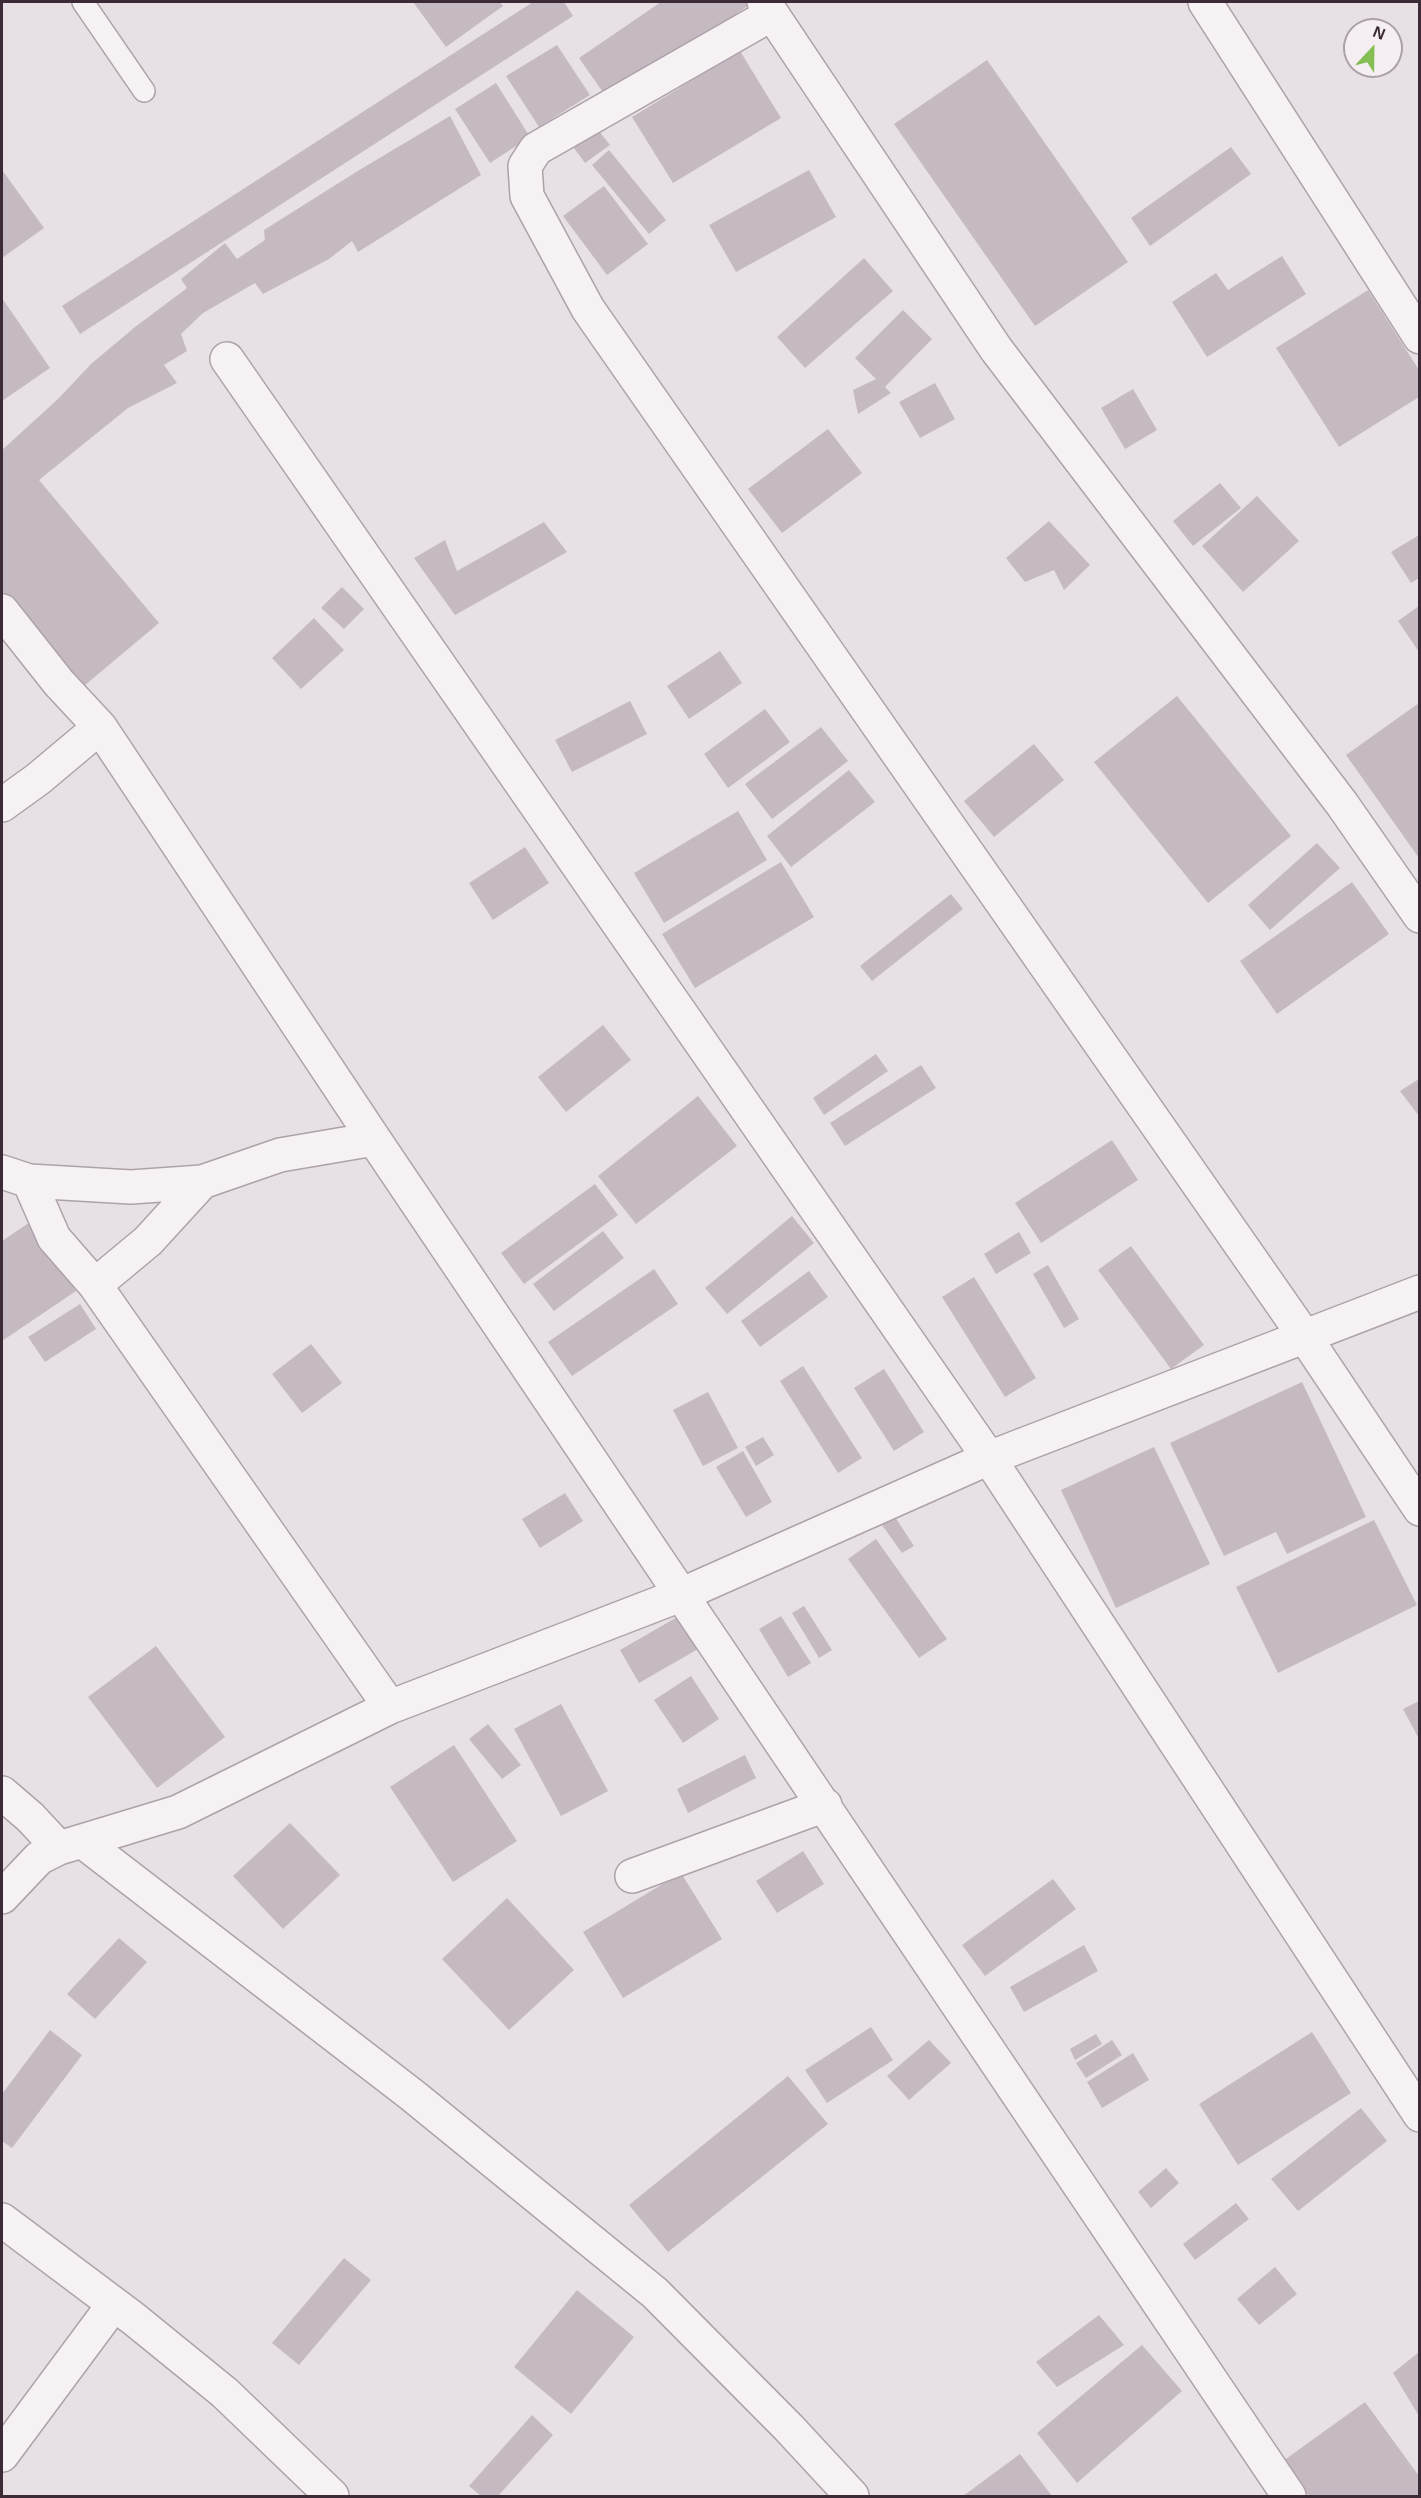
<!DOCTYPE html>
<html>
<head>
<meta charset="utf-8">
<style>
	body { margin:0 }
	#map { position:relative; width:1421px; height:2498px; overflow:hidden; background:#e7e0e5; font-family:Arial,sans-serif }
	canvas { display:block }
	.frame { position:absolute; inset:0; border:3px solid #3c2a37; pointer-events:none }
	.north { position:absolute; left:1343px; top:18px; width:60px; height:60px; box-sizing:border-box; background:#f5eff3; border:2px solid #aba0a8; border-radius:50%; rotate:22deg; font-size:16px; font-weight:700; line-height:24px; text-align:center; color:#3c2a37 }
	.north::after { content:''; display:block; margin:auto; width:21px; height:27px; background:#85be53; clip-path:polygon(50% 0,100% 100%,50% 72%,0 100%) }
</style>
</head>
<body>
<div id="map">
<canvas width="1421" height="2498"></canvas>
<div class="frame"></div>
<div class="north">N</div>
</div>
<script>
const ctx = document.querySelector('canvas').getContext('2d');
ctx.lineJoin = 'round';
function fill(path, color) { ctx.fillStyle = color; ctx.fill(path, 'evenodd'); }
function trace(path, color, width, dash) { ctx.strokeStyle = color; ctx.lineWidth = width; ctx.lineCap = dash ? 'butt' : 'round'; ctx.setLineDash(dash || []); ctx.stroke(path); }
const building = new Path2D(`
	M 413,2 L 500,2 L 503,6 L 446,47 Z
	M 533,2 L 564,2 L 573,16 L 80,334 L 62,306 Z
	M 661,2 L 751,2 L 752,3 L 609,101 L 579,58 Z
	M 557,45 L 590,95 L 539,127 L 506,76 Z
	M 740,51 L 781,118 L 673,183 L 632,117 Z
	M 987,60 L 1128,262 L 1035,326 L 894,124 Z
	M 496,83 L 530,137 L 490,163 L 455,109 Z
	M 450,116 L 481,175 L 358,252 L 352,241 L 329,259 L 263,294 L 255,283 L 203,313 L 181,334 L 187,351 L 164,365 L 177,383 L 128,408 L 39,480 L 159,623 L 78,691 L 2,600 L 2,450 L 58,399 L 91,364 L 135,327 L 187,288 L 181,279 L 225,243 L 237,259 L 265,240 L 264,230 L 361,169 Z
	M 595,126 L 610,145 L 585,163 L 571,144 Z
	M 1231,147 L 1251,174 L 1150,246 L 1131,218 Z
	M 609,150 L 666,220 L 649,234 L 592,165 Z
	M 2,170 L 44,228 L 2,258 Z
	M 809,170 L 836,217 L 736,272 L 709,225 Z
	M 604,186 L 648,244 L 607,275 L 563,216 Z
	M 1282,256 L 1306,294 L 1207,357 L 1172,302 L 1216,273 L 1228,290 Z
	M 864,258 L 893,291 L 805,368 L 777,337 Z
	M 1368,290 L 1419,370 L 1419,397 L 1339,447 L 1276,348 Z
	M 2,298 L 50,368 L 2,401 Z
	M 903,310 L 932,339 L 885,387 L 891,393 L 858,414 L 853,390 L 876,379 L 855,358 Z
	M 935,383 L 955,419 L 920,438 L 899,402 Z
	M 1133,389 L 1157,430 L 1125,449 L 1101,408 Z
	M 828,429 L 862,473 L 782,533 L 748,489 Z
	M 1220,483 L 1241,508 L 1193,546 L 1173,521 Z
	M 1257,496 L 1299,541 L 1243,592 L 1202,546 Z
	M 1049,521 L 1090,565 L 1064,590 L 1054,570 L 1025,582 L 1006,558 Z
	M 544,522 L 567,552 L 455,615 L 414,558 L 445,540 L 457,571 Z
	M 1419,535 L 1419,578 L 1411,583 L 1391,552 Z
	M 342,587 L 364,609 L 344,629 L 321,608 Z
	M 1419,606 L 1419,652 L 1398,621 Z
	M 314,618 L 344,650 L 301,689 L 272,658 Z
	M 720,651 L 742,683 L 689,719 L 667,686 Z
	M 1177,696 L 1291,836 L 1208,903 L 1094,762 Z
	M 630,701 L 647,734 L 572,772 L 555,740 Z
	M 1419,703 L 1419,858 L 1346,755 Z
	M 765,709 L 790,742 L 728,788 L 704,754 Z
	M 821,727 L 848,761 L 772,819 L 745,784 Z
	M 1034,744 L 1064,780 L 994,837 L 964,801 Z
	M 849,770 L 875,802 L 791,867 L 767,836 Z
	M 738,811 L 767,860 L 664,923 L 634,873 Z
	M 1317,843 L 1340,868 L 1270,930 L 1248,905 Z
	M 525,847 L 549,883 L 493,920 L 469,883 Z
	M 781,862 L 814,917 L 695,988 L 662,934 Z
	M 1352,882 L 1389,934 L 1277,1014 L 1240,961 Z
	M 951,894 L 963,909 L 872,981 L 860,966 Z
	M 603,1025 L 631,1060 L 566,1112 L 538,1077 Z
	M 876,1054 L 888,1071 L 824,1115 L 813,1098 Z
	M 921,1065 L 936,1088 L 845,1146 L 830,1123 Z
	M 1419,1079 L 1419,1116 L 1400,1091 Z
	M 698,1096 L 737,1146 L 636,1224 L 598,1176 Z
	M 1112,1140 L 1138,1180 L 1041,1243 L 1015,1203 Z
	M 595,1184 L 618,1215 L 524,1284 L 501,1253 Z
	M 792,1216 L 814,1243 L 727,1314 L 705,1288 Z
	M 30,1222 L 76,1291 L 2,1341 L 2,1241 Z
	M 603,1231 L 624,1258 L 554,1311 L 533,1284 Z
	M 1019,1232 L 1031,1253 L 996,1274 L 984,1254 Z
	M 1131,1246 L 1204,1345 L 1171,1369 L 1098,1270 Z
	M 1048,1265 L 1079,1319 L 1064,1328 L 1033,1274 Z
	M 654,1269 L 678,1304 L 572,1376 L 548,1342 Z
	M 809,1271 L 828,1297 L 760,1347 L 741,1321 Z
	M 974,1277 L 1036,1378 L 1005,1397 L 942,1297 Z
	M 80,1304 L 96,1329 L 45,1362 L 28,1337 Z
	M 311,1344 L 342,1383 L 302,1413 L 272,1374 Z
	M 803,1366 L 862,1458 L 838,1473 L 780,1381 Z
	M 884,1369 L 924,1432 L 894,1451 L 854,1388 Z
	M 1302,1382 L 1366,1517 L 1287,1554 L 1276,1532 L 1224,1556 L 1170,1443 Z
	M 708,1392 L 738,1448 L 703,1466 L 673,1410 Z
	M 763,1437 L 774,1455 L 756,1466 L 745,1447 Z
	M 1154,1447 L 1210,1564 L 1116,1608 L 1061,1490 Z
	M 743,1451 L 772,1502 L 746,1517 L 716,1467 Z
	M 565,1493 L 583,1521 L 540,1548 L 522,1519 Z
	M 895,1517 L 914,1546 L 902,1553 L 882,1525 Z
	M 1374,1520 L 1417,1605 L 1278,1673 L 1236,1587 Z
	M 876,1539 L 947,1639 L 919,1658 L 848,1559 Z
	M 804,1606 L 832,1650 L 819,1658 L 792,1613 Z
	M 679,1616 L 698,1649 L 639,1683 L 620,1650 Z
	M 781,1616 L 811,1663 L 788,1677 L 759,1629 Z
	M 156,1646 L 225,1737 L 157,1788 L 88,1697 Z
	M 691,1676 L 719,1719 L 683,1743 L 654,1700 Z
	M 1419,1701 L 1419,1739 L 1403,1709 Z
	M 561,1704 L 608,1791 L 561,1816 L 514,1729 Z
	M 488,1724 L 521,1765 L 502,1779 L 469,1739 Z
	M 454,1745 L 517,1841 L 453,1882 L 390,1787 Z
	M 745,1755 L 756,1778 L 688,1813 L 677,1789 Z
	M 290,1823 L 340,1875 L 283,1929 L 233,1876 Z
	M 803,1851 L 824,1884 L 777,1913 L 756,1881 Z
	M 681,1873 L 722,1939 L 623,1998 L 583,1932 Z
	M 1053,1879 L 1076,1909 L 985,1976 L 962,1945 Z
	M 507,1898 L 574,1970 L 509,2030 L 442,1959 Z
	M 119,1938 L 147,1962 L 95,2019 L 67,1994 Z
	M 1084,1945 L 1098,1971 L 1024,2012 L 1010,1987 Z
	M 871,2027 L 893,2060 L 827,2103 L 805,2070 Z
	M 50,2030 L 82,2055 L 12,2148 L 2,2141 L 2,2094 Z
	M 1312,2032 L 1351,2093 L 1238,2165 L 1199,2104 Z
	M 1096,2034 L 1102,2044 L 1075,2060 L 1070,2049 Z
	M 929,2040 L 951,2063 L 909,2100 L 887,2076 Z
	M 1112,2040 L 1122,2055 L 1086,2078 L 1076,2063 Z
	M 1133,2053 L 1149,2080 L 1102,2108 L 1087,2082 Z
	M 788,2076 L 828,2124 L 668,2252 L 629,2205 Z
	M 1361,2108 L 1387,2141 L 1298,2211 L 1271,2179 Z
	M 1166,2168 L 1179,2183 L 1151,2208 L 1138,2192 Z
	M 1236,2203 L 1249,2219 L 1195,2260 L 1183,2244 Z
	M 344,2258 L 371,2280 L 299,2365 L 272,2343 Z
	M 1275,2267 L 1297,2294 L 1259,2325 L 1237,2299 Z
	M 577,2290 L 634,2337 L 571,2414 L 514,2367 Z
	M 1099,2315 L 1124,2345 L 1057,2387 L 1036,2362 Z
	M 1142,2345 L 1182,2391 L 1077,2483 L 1037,2433 Z
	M 1419,2352 L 1419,2416 L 1393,2373 Z
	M 1365,2402 L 1419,2476 L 1419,2496 L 1309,2496 L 1283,2461 Z
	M 532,2415 L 553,2435 L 498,2496 L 481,2496 L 469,2486 Z
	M 1020,2454 L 1052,2496 L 963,2496 Z`);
const service = new Path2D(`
	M 83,2 L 144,91`);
const minor = new Path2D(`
	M 764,2 L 996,349 L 1342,804 L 1420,916
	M 1205,2 L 1420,337
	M 772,14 L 536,149 L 525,166 L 527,196 L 588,309 L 1305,1337 L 1420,1509
	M 227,359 L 989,1458 L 1420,2115
	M 2,611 L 59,683 L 100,727 L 374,1139 L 1289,2496
	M 2,805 L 38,779 L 100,727
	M 2,1172 L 29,1181 L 54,1238 L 95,1285 L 390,1707
	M 29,1181 L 131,1187 L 202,1182
	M 95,1285 L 148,1241 L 202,1182 L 280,1155 L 374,1139
	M 2,1793 L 30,1817 L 59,1848
	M 82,1841 L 412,2095 L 655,2293 L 789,2428 L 852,2496
	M 632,1876 L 825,1805
	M 2,1897 L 39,1858 L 59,1848 L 178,1812 L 390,1707 L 683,1594 L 989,1458 L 1420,1292
	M 2,2220 L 134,2319 L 225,2393 L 332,2496
	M 2,2455 L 114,2304`);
fill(building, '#c6bac2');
trace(service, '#ada2aa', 24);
trace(minor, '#ada2aa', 36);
trace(service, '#f6f2f4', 21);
trace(minor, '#f6f2f4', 33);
</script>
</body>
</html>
